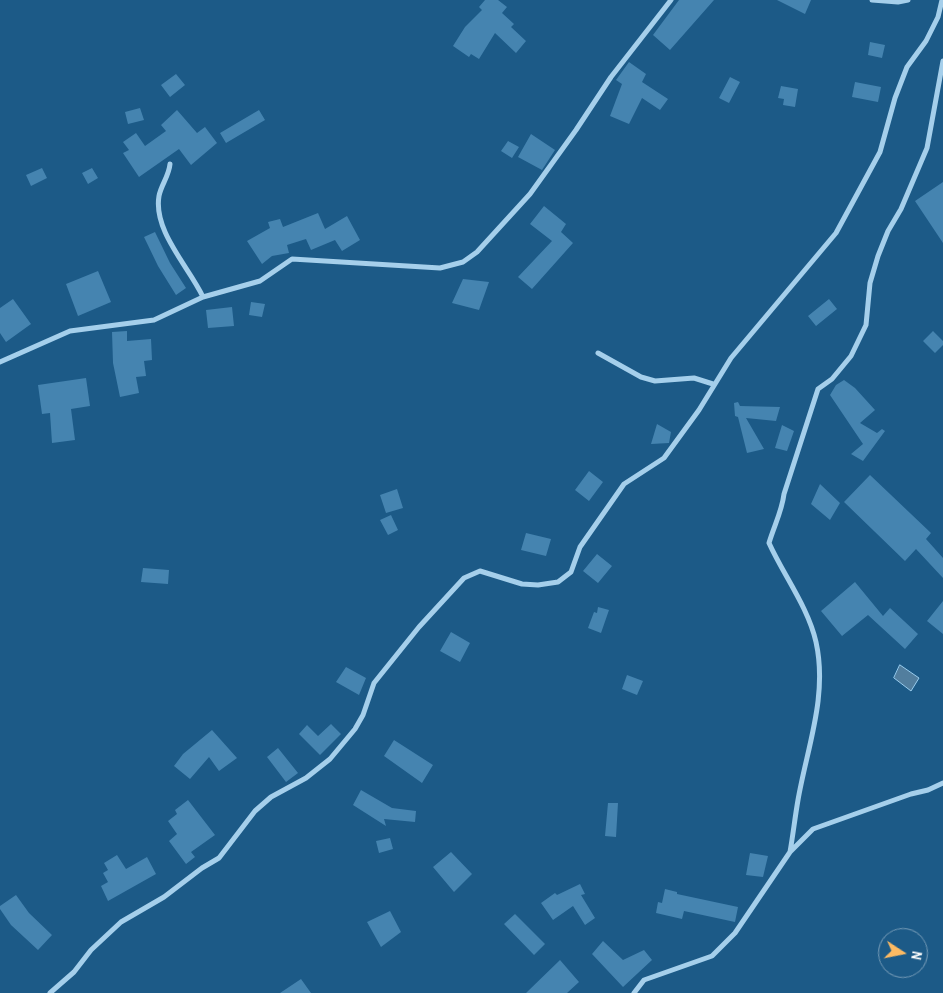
<!DOCTYPE html>
<html>
<head>
<meta charset="utf-8">
<style>
	body { margin:0 }
	#map { position:relative; width:943px; height:993px; overflow:hidden; background:#1c5a87; font-family:"Archivo Narrow",sans-serif }
	canvas { display:block }
	.north { position:absolute; left:878px; top:928px; width:50px; height:50px; box-sizing:border-box; background:#1c5a87; border:1px solid #779cb7; border-radius:50%; rotate:101deg; font-size:14px; font-weight:700; line-height:20px; text-align:center; color:#fff }
	.north::after { content:''; display:block; margin:auto; width:18px; height:22px; background:#fcba63; clip-path:polygon(50% 0,100% 100%,50% 72%,0 100%) }
</style>
</head>
<body>
<div id="map">
<canvas width="943" height="993"></canvas>
<div class="north">N</div>
</div>
<script>
const ctx = document.querySelector('canvas').getContext('2d');
ctx.lineJoin = 'round';
function fill(path, color) { ctx.fillStyle = color; ctx.fill(path, 'evenodd'); }
function trace(path, color, width, dash) { ctx.strokeStyle = color; ctx.lineWidth = width; ctx.lineCap = dash ? 'butt' : 'round'; ctx.setLineDash(dash || []); ctx.stroke(path); }
const water = new Path2D(`
	M 900,665 L 919,678 L 911,691 L 894,678 Z`);
const building = new Path2D(`
	M 485,0 L 498,0 L 507,7 L 502,13 L 514,24 L 511,27 L 526,41 L 516,53 L 495,33 L 479,59 L 471,54 L 469,57 L 453,46 L 465,27 L 482,10 L 479,7 Z
	M 679,0 L 714,0 L 670,50 L 653,35 Z
	M 777,0 L 811,0 L 805,14 Z
	M 870,42 L 885,45 L 882,58 L 868,55 Z
	M 629,62 L 646,74 L 642,82 L 668,99 L 660,110 L 642,98 L 629,124 L 610,116 L 622,84 L 616,80 Z
	M 176,74 L 185,85 L 170,97 L 161,85 Z
	M 730,77 L 740,82 L 729,103 L 719,98 Z
	M 855,82 L 881,87 L 878,102 L 852,97 Z
	M 781,86 L 798,89 L 795,107 L 783,105 L 784,99 L 778,98 Z
	M 140,108 L 144,120 L 128,124 L 125,112 Z
	M 177,110 L 197,133 L 205,127 L 217,143 L 191,165 L 179,149 L 139,177 L 123,153 L 129,150 L 123,142 L 136,133 L 145,146 L 166,131 L 161,125 Z
	M 259,110 L 265,120 L 226,143 L 220,133 Z
	M 531,134 L 555,150 L 542,170 L 518,157 Z
	M 508,141 L 519,147 L 512,158 L 501,151 Z
	M 42,168 L 47,178 L 31,186 L 26,175 Z
	M 92,168 L 98,178 L 88,184 L 82,173 Z
	M 943,182 L 943,243 L 915,201 Z
	M 544,206 L 566,224 L 561,232 L 573,243 L 532,289 L 518,277 L 552,241 L 530,224 Z
	M 318,213 L 325,229 L 347,216 L 360,240 L 342,251 L 335,240 L 311,250 L 306,239 L 287,245 L 289,253 L 272,256 L 262,264 L 247,241 L 270,228 L 268,222 L 280,219 L 283,227 Z
	M 155,232 L 170,263 L 186,288 L 176,295 L 158,266 L 144,237 Z
	M 98,271 L 111,302 L 78,316 L 66,284 Z
	M 463,279 L 489,282 L 479,310 L 452,303 Z
	M 13,299 L 31,324 L 6,342 L 0,333 L 0,308 Z
	M 829,299 L 837,309 L 816,326 L 808,316 Z
	M 251,302 L 265,304 L 262,317 L 249,315 Z
	M 232,307 L 234,326 L 208,328 L 206,310 Z
	M 127,331 L 127,341 L 151,339 L 152,360 L 144,361 L 146,376 L 136,377 L 139,393 L 120,397 L 113,363 L 112,332 Z
	M 933,331 L 943,341 L 943,345 L 935,353 L 923,341 Z
	M 86,378 L 90,406 L 71,409 L 75,440 L 52,443 L 50,413 L 42,414 L 38,385 Z
	M 844,380 L 855,388 L 875,410 L 860,423 L 877,433 L 882,429 L 885,431 L 863,461 L 851,454 L 863,444 L 830,395 L 836,385 Z
	M 738,402 L 740,406 L 780,407 L 776,421 L 746,418 L 764,449 L 747,453 L 738,417 L 735,416 L 734,403 Z
	M 657,424 L 671,432 L 669,443 L 651,444 Z
	M 782,425 L 794,431 L 787,451 L 775,448 Z
	M 589,471 L 603,482 L 589,501 L 575,490 Z
	M 870,475 L 931,533 L 926,539 L 943,558 L 943,578 L 916,549 L 905,561 L 844,502 Z
	M 820,484 L 840,503 L 830,520 L 811,504 Z
	M 397,489 L 403,508 L 386,513 L 380,495 Z
	M 391,515 L 398,530 L 388,535 L 380,520 Z
	M 526,533 L 551,539 L 546,556 L 521,550 Z
	M 597,554 L 612,566 L 598,583 L 583,571 Z
	M 143,568 L 169,570 L 168,584 L 141,582 Z
	M 855,582 L 883,616 L 890,608 L 918,634 L 905,649 L 868,615 L 842,636 L 821,611 Z
	M 943,601 L 943,634 L 927,621 Z
	M 598,607 L 609,610 L 601,633 L 588,628 L 594,612 L 597,613 Z
	M 451,632 L 470,643 L 460,662 L 440,651 Z
	M 346,667 L 366,678 L 359,695 L 336,682 Z
	M 627,675 L 643,681 L 637,695 L 622,689 Z
	M 331,724 L 341,734 L 320,755 L 299,734 L 307,725 L 318,736 Z
	M 212,730 L 237,758 L 219,771 L 209,757 L 190,779 L 174,766 L 183,754 Z
	M 394,740 L 433,765 L 422,783 L 384,756 Z
	M 278,748 L 298,773 L 286,782 L 267,757 Z
	M 361,790 L 392,808 L 416,811 L 415,822 L 384,819 L 386,826 L 353,805 Z
	M 188,800 L 215,835 L 191,852 L 195,857 L 186,864 L 169,841 L 177,834 L 168,821 L 177,814 L 175,810 Z
	M 608,803 L 618,803 L 616,837 L 605,836 Z
	M 390,838 L 393,849 L 379,853 L 376,841 Z
	M 451,852 L 472,874 L 454,892 L 433,867 Z
	M 750,853 L 768,856 L 763,877 L 746,875 Z
	M 117,855 L 126,869 L 147,857 L 156,874 L 108,901 L 101,886 L 108,882 L 103,873 L 108,870 L 104,863 Z
	M 580,884 L 585,894 L 581,895 L 595,918 L 585,925 L 573,906 L 553,920 L 541,903 L 555,893 L 557,895 Z
	M 665,889 L 677,892 L 677,894 L 738,907 L 735,922 L 684,911 L 682,919 L 656,913 L 658,902 L 662,903 Z
	M 16,895 L 29,913 L 52,935 L 38,950 L 11,925 L 0,909 L 0,906 Z
	M 390,911 L 401,932 L 381,947 L 367,922 Z
	M 515,914 L 545,944 L 534,955 L 504,924 Z
	M 603,941 L 623,960 L 644,950 L 652,960 L 623,987 L 592,954 Z
	M 560,960 L 579,982 L 567,993 L 526,993 Z
	M 301,979 L 311,993 L 280,993 Z`);
const minor = new Path2D(`
	M 872,0 L 898,2 L 908,0
	M 170,164 C 169,176 161,185 159,196 C 153,231 189,267 203,297
	M 598,353 L 641,377 L 655,381 L 694,378 L 713,384
	M 0,362 L 70,331 L 154,320 L 203,297 L 260,281 L 292,259 L 440,268 L 463,262 L 477,252 L 530,194 L 576,130 L 611,77 L 671,0
	M 790,852 C 793,835 795,817 798,800 C 807,748 828,696 816,642 C 808,607 784,576 769,543 C 774,526 782,511 784,494 L 818,389 L 832,379 L 851,356 L 866,325 L 870,283 L 878,256 L 888,231 L 901,209 L 927,148 L 943,61
	M 50,993 L 74,972 L 91,950 L 121,922 L 164,897 L 202,868 L 219,858 L 255,811 L 271,797 L 306,778 L 330,759 L 355,729 L 363,715 L 374,683 L 419,627 L 464,578 L 480,571 L 522,584 L 538,585 L 558,582 L 571,572 L 580,547 L 624,484 L 664,458 L 699,410 L 731,358 L 836,233 L 880,152 L 895,98 L 907,67 L 926,41 L 938,17 L 942,0
	M 634,993 L 644,980 L 712,956 L 735,933 L 790,852 L 813,829 L 911,794 L 928,790 L 943,783`);
fill(water, '#527e9e');
trace(water, '#99cced', 1);
fill(building, '#4584b0');
trace(minor, '#a5cfeb', 5);
</script>
</body>
</html>
